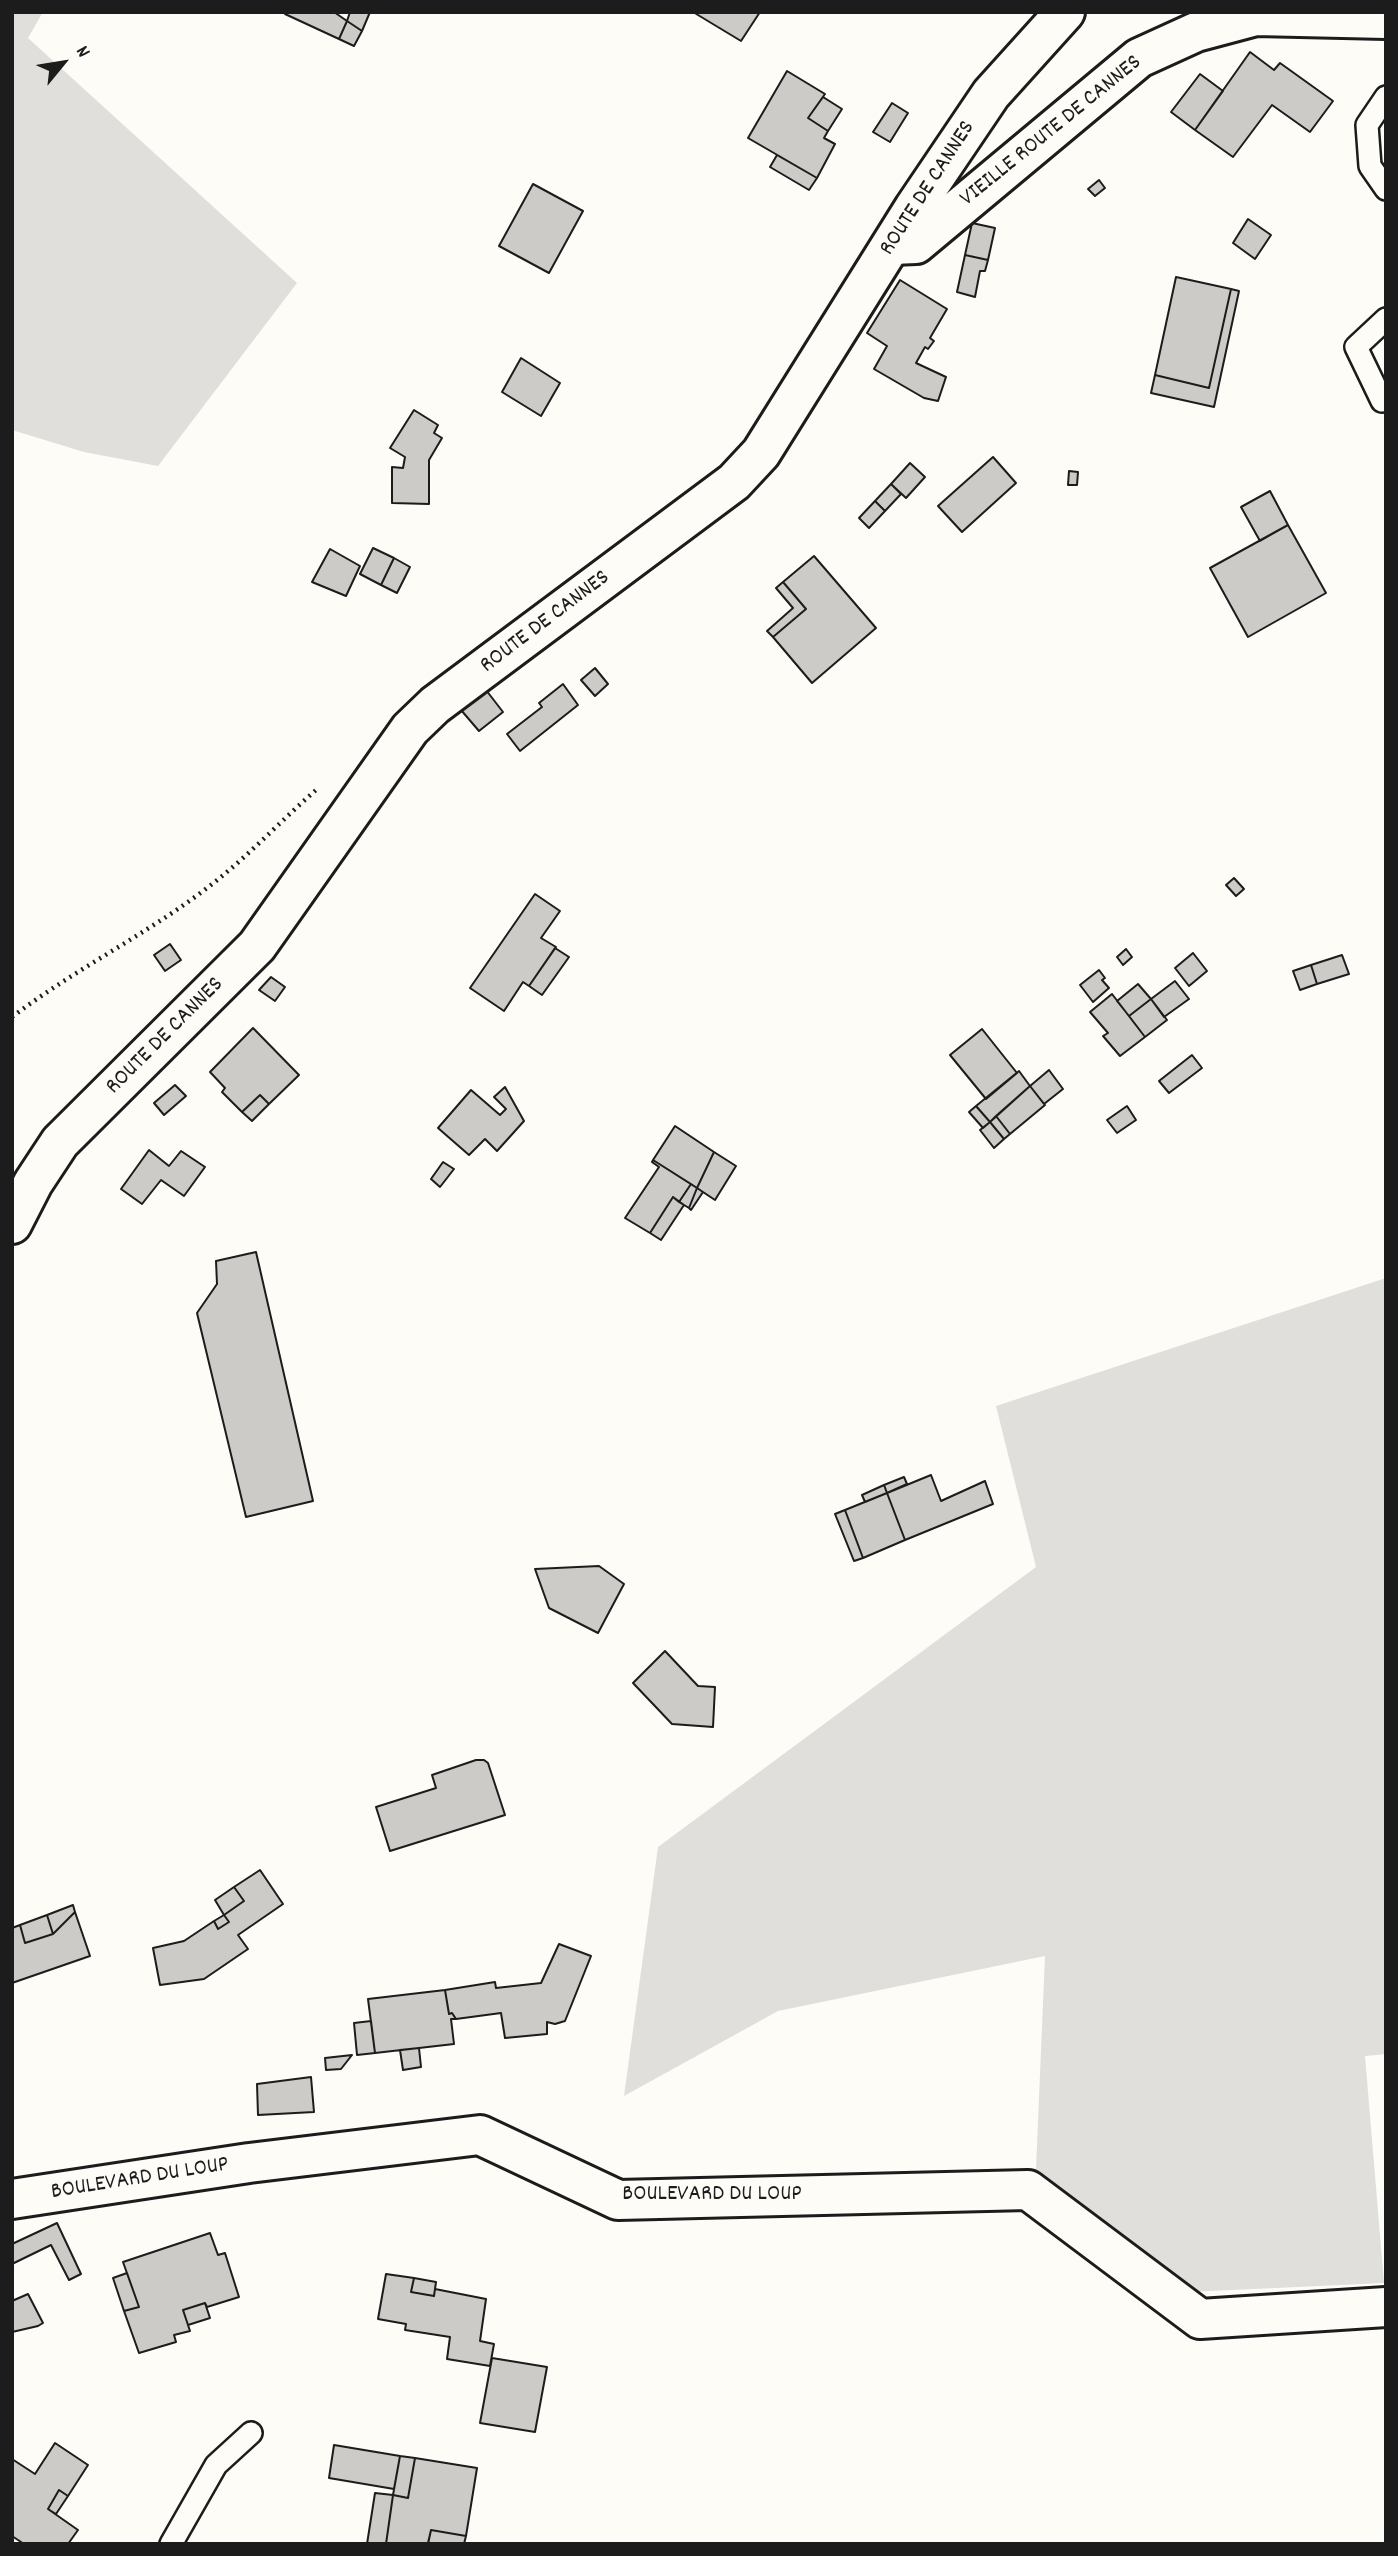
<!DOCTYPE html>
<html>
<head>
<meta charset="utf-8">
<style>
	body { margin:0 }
	#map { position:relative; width:1398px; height:2556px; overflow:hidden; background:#fdfcf7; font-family:Dekko,sans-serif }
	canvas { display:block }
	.frame { position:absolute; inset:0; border:14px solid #1c1c1c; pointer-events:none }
	.north { position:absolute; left:28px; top:28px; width:70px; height:70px; -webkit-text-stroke:5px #fdfcf7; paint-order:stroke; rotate:60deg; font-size:19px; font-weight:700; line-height:28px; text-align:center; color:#1c1c1c }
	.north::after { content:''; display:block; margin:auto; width:24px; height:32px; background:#1c1c1c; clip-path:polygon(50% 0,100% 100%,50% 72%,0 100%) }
</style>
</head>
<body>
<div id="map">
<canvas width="1398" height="2556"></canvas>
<div class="frame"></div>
<div class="north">N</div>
</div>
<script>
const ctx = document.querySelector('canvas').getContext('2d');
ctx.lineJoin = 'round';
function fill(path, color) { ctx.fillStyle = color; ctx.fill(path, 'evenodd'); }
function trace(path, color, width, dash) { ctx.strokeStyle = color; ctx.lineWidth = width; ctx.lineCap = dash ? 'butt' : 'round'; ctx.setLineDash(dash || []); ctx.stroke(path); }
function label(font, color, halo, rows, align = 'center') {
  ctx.font = font + ' Dekko,sans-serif'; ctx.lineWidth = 6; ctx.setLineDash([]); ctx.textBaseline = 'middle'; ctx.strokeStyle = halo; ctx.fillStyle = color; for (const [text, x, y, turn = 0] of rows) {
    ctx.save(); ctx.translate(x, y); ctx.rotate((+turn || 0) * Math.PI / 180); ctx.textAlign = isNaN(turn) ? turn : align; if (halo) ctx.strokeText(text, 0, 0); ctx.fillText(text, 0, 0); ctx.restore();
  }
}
const green = new Path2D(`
	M 12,12 L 43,12 L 28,38 L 297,283 L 158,466 L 84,452 L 12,430 Z
	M 1386,1278 L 1386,2054 L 1365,2056 L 1384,2283 L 1189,2292 L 1036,2169 L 1045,1956 L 778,2011 L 624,2096 L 658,1847 L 1036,1567 L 996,1406 Z`);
const building = new Path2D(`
	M 286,12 L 334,12 L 347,21 L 339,39 L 285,14 Z
	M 350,12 L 370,12 L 362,31 L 347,21 Z
	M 693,12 L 760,12 L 741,41 Z
	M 347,21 L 362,31 L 354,46 L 339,39 Z
	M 1250,52 L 1274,70 L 1280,63 L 1333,101 L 1310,132 L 1272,105 L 1233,157 L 1195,130 Z
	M 787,71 L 825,94 L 808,118 L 828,131 L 824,138 L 835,144 L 817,178 L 748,138 Z
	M 1200,74 L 1223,91 L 1195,130 L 1171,112 Z
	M 823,97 L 842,109 L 828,131 L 808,118 Z
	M 892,103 L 908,113 L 890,142 L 873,132 Z
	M 777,155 L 817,178 L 809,190 L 770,167 Z
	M 1099,180 L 1105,188 L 1095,196 L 1088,189 Z
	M 533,184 L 583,211 L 549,273 L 499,246 Z
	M 1248,219 L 1271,235 L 1255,259 L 1233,243 Z
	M 972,223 L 995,228 L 988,260 L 965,255 Z
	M 965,255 L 988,260 L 985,271 L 980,271 L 975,297 L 957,292 Z
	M 1176,277 L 1231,289 L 1209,388 L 1155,375 Z
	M 900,280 L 947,309 L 930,338 L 934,341 L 928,349 L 925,347 L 916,363 L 946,377 L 938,401 L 924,398 L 874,369 L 887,346 L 867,333 Z
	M 1231,289 L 1239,291 L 1214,407 L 1151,393 L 1155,375 L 1209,388 Z
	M 521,358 L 560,383 L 541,416 L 502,392 Z
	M 414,410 L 438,425 L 434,433 L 442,438 L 429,460 L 429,504 L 392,503 L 392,467 L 403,468 L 405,457 L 390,448 Z
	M 993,457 L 1016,483 L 962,532 L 938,506 Z
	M 910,463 L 925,477 L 906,498 L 891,484 Z
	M 1069,471 L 1078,472 L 1077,485 L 1068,485 Z
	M 891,484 L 901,494 L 885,511 L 875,501 Z
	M 1270,491 L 1288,525 L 1260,541 L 1241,507 Z
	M 875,501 L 885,511 L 869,528 L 859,518 Z
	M 1288,525 L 1326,593 L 1248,637 L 1210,568 Z
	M 373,548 L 394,558 L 381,585 L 360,574 Z
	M 330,549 L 360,566 L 346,596 L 312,582 Z
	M 814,556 L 876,628 L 812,683 L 773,637 L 806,609 L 783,582 Z
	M 394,558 L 410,567 L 397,593 L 381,585 Z
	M 783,582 L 806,609 L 773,637 L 767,631 L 793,608 L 776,588 Z
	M 595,668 L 608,684 L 595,696 L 581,680 Z
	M 563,684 L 578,705 L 520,751 L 507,734 L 542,707 L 539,703 Z
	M 486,690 L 503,712 L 479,731 L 461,710 Z
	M 1234,878 L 1244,889 L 1236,896 L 1226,885 Z
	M 535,894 L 560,911 L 541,938 L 556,947 L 529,986 L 523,982 L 504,1011 L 470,988 Z
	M 170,944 L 181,960 L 165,971 L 154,955 Z
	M 555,948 L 569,957 L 542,995 L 529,986 Z
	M 1126,949 L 1132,957 L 1123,965 L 1117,957 Z
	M 1193,953 L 1207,971 L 1189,986 L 1175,968 Z
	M 1342,955 L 1349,974 L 1317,984 L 1311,965 Z
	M 1311,965 L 1317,984 L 1300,990 L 1293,971 Z
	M 1099,970 L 1105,978 L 1102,980 L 1109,988 L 1093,1002 L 1080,985 Z
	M 271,977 L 285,987 L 275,1001 L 259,990 Z
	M 1175,981 L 1189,999 L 1164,1017 L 1151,999 Z
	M 1138,984 L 1151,999 L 1129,1016 L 1117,1001 Z
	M 1112,994 L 1145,1037 L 1120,1056 L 1103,1036 L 1108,1033 L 1090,1012 Z
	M 1151,999 L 1167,1020 L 1145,1037 L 1129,1016 Z
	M 253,1028 L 299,1075 L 269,1104 L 260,1095 L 242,1112 L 222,1092 L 225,1088 L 210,1072 Z
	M 982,1029 L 1017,1073 L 986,1099 L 950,1055 Z
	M 1192,1055 L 1202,1068 L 1169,1093 L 1159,1081 Z
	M 1049,1070 L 1063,1089 L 1044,1104 L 1030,1086 Z
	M 1019,1071 L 1030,1086 L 990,1122 L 976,1106 Z
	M 175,1085 L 186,1096 L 164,1115 L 154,1103 Z
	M 1030,1086 L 1045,1105 L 1010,1134 L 996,1116 Z
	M 505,1087 L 524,1121 L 497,1151 L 485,1139 L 469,1155 L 438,1128 L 471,1090 L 500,1115 L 506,1109 L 494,1097 Z
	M 260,1095 L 269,1104 L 252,1121 L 242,1112 Z
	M 976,1106 L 990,1122 L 983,1128 L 969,1112 Z
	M 1127,1106 L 1136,1120 L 1117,1133 L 1107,1120 Z
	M 996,1116 L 1010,1134 L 1004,1139 L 990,1122 Z
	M 990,1122 L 1004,1139 L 994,1148 L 980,1130 Z
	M 675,1126 L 714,1152 L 697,1188 L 653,1160 Z
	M 149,1150 L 169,1166 L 181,1151 L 205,1167 L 184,1196 L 161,1180 L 142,1204 L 121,1189 Z
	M 714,1152 L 736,1166 L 715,1200 L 697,1188 Z
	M 653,1160 L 691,1184 L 679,1202 L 673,1197 L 650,1233 L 625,1218 L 659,1167 L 652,1162 Z
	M 443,1162 L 454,1169 L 440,1187 L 431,1179 Z
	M 691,1184 L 697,1188 L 689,1208 L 679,1202 Z
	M 697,1188 L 703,1192 L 691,1210 L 689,1208 Z
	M 673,1197 L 684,1205 L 661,1240 L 650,1233 Z
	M 256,1252 L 313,1501 L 246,1517 L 197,1313 L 217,1284 L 216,1261 Z
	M 931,1475 L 941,1501 L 985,1481 L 993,1504 L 905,1540 L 887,1493 Z
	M 904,1477 L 907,1484 L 887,1493 L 884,1485 Z
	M 884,1485 L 887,1493 L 865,1502 L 862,1495 Z
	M 887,1493 L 905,1540 L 863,1558 L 845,1510 Z
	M 845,1510 L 863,1558 L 854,1561 L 835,1514 Z
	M 599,1566 L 624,1584 L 598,1633 L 549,1608 L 535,1569 Z
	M 665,1651 L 698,1686 L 715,1687 L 713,1727 L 672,1724 L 633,1683 Z
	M 476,1760 L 484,1760 L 488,1763 L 505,1815 L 390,1851 L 376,1807 L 436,1788 L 432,1775 Z
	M 260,1870 L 283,1904 L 238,1935 L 248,1949 L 204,1979 L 160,1985 L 153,1948 L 184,1941 L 214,1921 L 218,1929 L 229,1922 L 224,1915 L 244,1901 L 234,1887 Z
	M 234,1887 L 244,1901 L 224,1915 L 215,1900 Z
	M 73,1905 L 75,1912 L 53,1934 L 47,1915 Z
	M 75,1912 L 90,1956 L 12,1983 L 12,1928 L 20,1925 L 25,1943 L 53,1934 Z
	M 47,1915 L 53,1934 L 25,1943 L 20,1925 Z
	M 224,1915 L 229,1922 L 218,1929 L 214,1921 Z
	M 559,1944 L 591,1956 L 565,2021 L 555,2024 L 547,2022 L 547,2034 L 505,2038 L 501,2013 L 456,2019 L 452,2013 L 449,2014 L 445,1990 L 495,1982 L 496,1988 L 541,1983 Z
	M 445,1990 L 449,2014 L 452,2013 L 456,2019 L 451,2019 L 454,2044 L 375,2053 L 368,1999 Z
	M 371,2021 L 375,2053 L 357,2055 L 354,2023 Z
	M 419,2048 L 421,2067 L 403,2070 L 400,2050 Z
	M 352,2055 L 341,2069 L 326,2070 L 325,2058 Z
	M 311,2077 L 314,2112 L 258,2115 L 257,2084 Z
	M 57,2223 L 81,2274 L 69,2280 L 51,2245 L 12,2264 L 12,2244 Z
	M 210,2233 L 218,2255 L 225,2253 L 239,2297 L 207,2307 L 205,2303 L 183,2310 L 190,2331 L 174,2335 L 176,2342 L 139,2353 L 124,2311 L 139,2307 L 123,2262 Z
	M 127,2273 L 139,2307 L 124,2311 L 113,2278 Z
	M 386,2274 L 414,2278 L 411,2292 L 434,2296 L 435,2289 L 486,2299 L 480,2341 L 494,2344 L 490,2366 L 447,2359 L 450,2337 L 405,2330 L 406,2324 L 378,2319 Z
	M 414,2278 L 436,2282 L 434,2296 L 411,2292 Z
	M 28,2294 L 43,2323 L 38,2326 L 12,2332 L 12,2301 Z
	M 205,2303 L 210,2318 L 188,2325 L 183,2310 Z
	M 492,2358 L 547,2367 L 535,2432 L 480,2423 Z
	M 55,2443 L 88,2465 L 68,2496 L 59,2490 L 48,2509 L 78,2530 L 68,2544 L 24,2544 L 12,2536 L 12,2459 L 35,2474 Z
	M 334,2445 L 400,2456 L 394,2489 L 329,2478 Z
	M 400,2456 L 415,2458 L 408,2498 L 393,2495 Z
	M 415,2458 L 477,2468 L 466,2536 L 431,2530 L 428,2544 L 386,2544 L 393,2495 L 408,2498 Z
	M 59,2490 L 68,2496 L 56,2514 L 48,2509 Z
	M 375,2493 L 393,2495 L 386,2544 L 367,2544 Z
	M 431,2530 L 466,2536 L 464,2544 L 428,2543 Z`);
const path = new Path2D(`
	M 12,1017 C 79,966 156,930 221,877 C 254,850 284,818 316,790`);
const lane = new Path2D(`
	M 1386,97 L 1367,125 L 1370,166 L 1386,189
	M 1382,401 L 1356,347 L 1386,319
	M 171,2544 L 216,2465 L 251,2433`);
const street = new Path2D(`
	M 892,245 L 916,244 L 1139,58 L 1196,32 L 1256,16 L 1386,19
	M 12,2199 L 249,2163 L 480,2135 L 618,2200 L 1028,2190 L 1200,2319 L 1386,2307`);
const secondary = new Path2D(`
	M 12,1224 L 33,1183 L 60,1142 L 257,946 L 410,729 L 435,705 L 734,482 L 761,453 L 914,208 L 991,94 L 1065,12`);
const streetNames = [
	["VIEILLE ROUTE DE CANNES",1052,132,-39],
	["ROUTE DE CANNES",929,189,-57],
	["ROUTE DE CANNES",546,623,-37],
	["ROUTE DE CANNES",166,1037,-45],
	["BOULEVARD DU LOUP",140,2180,-9],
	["BOULEVARD DU LOUP",712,2196]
];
fill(green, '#e0dfdb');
fill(building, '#cccbc8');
trace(building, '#1c1c1c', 2);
trace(lane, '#1c1c1c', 26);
trace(street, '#1c1c1c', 44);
trace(secondary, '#1c1c1c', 44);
trace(path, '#1c1c1c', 4.5, [2, 5]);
trace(lane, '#fdfcf7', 21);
trace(street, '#fdfcf7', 38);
trace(secondary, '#fdfcf7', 38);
label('23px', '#1c1c1c', '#fdfcf7', streetNames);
</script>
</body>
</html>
